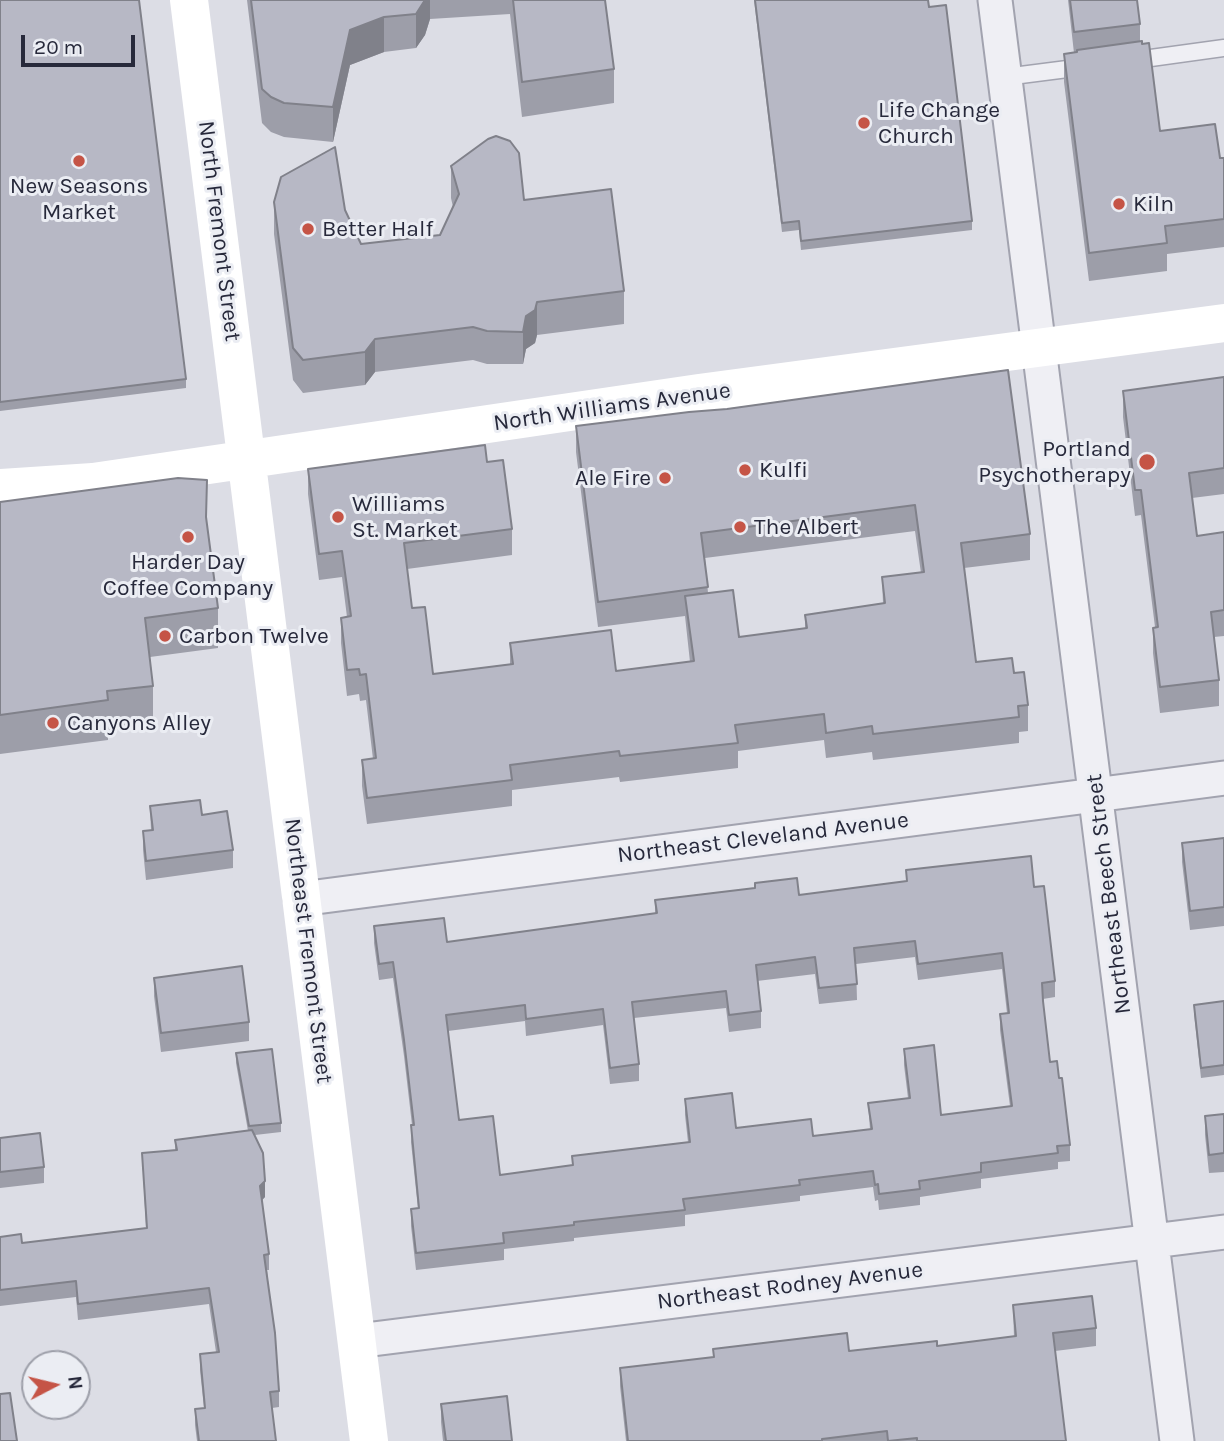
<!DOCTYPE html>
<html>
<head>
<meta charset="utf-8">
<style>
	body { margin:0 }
	#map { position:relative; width:1224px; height:1441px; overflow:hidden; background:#dcdde5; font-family:Karla,sans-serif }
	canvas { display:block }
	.north { position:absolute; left:21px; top:1350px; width:70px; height:70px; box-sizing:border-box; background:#ebedf3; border:2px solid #9d9fa9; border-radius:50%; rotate:83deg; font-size:19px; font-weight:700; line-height:28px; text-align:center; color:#27293b }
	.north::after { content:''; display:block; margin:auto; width:24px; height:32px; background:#c55446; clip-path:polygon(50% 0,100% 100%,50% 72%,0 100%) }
	.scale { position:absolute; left:21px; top:35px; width:114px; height:32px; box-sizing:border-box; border:4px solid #27293b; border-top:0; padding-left:9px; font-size:21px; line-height:24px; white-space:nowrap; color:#27293b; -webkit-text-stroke:5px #ebedf3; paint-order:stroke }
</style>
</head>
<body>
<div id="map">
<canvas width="1224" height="1441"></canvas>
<div class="north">N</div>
<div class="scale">20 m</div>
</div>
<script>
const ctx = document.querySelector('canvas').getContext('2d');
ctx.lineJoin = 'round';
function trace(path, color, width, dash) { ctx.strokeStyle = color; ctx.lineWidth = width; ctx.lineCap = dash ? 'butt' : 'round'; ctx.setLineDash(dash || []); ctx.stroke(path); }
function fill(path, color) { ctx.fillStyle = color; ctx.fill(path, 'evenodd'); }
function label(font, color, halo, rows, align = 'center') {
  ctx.font = font + ' Karla,sans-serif'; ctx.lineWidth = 6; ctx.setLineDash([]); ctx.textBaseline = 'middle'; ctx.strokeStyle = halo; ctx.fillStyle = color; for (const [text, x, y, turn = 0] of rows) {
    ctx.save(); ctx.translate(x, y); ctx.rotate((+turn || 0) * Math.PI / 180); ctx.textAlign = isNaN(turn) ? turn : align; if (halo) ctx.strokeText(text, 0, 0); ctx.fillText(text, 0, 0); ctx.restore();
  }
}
const lane = new Path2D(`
	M 1129,61 L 1224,48
	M 1005,77 L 1083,67`);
const street = new Path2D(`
	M 995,0 L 1177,1441
	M 301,899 L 1224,778
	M 357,1341 L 1224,1232`);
const secondary = new Path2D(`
	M 189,0 L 369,1441
	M 0,488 L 93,482 L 699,393 L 1224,323`);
const wall = new Path2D(`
	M 0,0 L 186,379 L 186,388 L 0,411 Z
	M 247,0 L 605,0 L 614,69 L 614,103 L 522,117 L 510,14 L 430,19 L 425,35 L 416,48 L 384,52 L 350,65 L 333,142 L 284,137 L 271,132 L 262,123 Z
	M 754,0 L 928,0 L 972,221 L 972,230 L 801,250 L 799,230 L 782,232 Z
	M 1068,0 L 1137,0 L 1140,24 L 1140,41 L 1160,131 L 1220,158 L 1224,158 L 1224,247 L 1167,254 L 1167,271 L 1089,281 L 1064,82 L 1064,54 L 1074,53 Z
	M 451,166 L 524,200 L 624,291 L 624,324 L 537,335 L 535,343 L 526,349 L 523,364 L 487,364 L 473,360 L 375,372 L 365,385 L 303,393 L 293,380 L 274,234 L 274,202 L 345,210 L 361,244 L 440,235 L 453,207 L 451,198 Z
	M 1224,377 L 1224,494 L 1192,498 L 1197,536 L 1224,532 L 1224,636 L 1214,637 L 1219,680 L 1219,706 L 1160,713 L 1153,653 L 1153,628 L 1155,627 L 1141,515 L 1135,516 L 1123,417 L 1123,391 Z
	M 689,412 L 1030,534 L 1030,560 L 964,568 L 976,662 L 1014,673 L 1028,705 L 1028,731 L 1019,732 L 1019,743 L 873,760 L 872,752 L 826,758 L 824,740 L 738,751 L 738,768 L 620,782 L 619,777 L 512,790 L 512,806 L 367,824 L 362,786 L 362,760 L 373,759 L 366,700 L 360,701 L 359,694 L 347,696 L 341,643 L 341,618 L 347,617 L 342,577 L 319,580 L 308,494 L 308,469 L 487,462 L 512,529 L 512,555 L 407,569 L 412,608 L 433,674 L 510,664 L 510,643 L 616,671 L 690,662 L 685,616 L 598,627 L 576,452 L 576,426 ZM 915,531 L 921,573 L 882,577 L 883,603 L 805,615 L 805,628 L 739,637 L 708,593 L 705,558 Z
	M 0,502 L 207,525 L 218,608 L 218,648 L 150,657 L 153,686 L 153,725 L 108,731 L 108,740 L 0,754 Z
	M 150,806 L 202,815 L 233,850 L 233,868 L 146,880 L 143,850 L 143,831 L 151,830 Z
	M 1224,838 L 1224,926 L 1190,930 L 1182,862 L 1182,843 Z
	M 906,870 L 1034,887 L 1055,981 L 1055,997 L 1043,999 L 1050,1062 L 1070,1145 L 1070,1161 L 1058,1162 L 1058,1169 L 981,1179 L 981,1188 L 920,1197 L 920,1205 L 879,1210 L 878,1200 L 875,1201 L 873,1187 L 800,1196 L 800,1201 L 685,1215 L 685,1226 L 574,1238 L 574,1241 L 504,1249 L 504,1260 L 416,1270 L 411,1226 L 411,1209 L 418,1209 L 411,1142 L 412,1125 L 404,1056 L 393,978 L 379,980 L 374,943 L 374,926 L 447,942 L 655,913 L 655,900 L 799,895 L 906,882 ZM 915,957 L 918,980 L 1002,969 L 1007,1013 L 1000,1014 L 1000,1030 L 1010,1106 L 941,1115 L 904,1049 L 904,1065 L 908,1098 L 868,1103 L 870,1129 L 813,1136 L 736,1128 L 685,1099 L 685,1115 L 688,1142 L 572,1156 L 572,1165 L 500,1175 L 459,1120 L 448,1031 L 525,1021 L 526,1036 L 603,1025 L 610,1084 L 639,1081 L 639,1064 L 634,1018 L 726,1008 L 729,1032 L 761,1028 L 761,1011 L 757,981 L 815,974 L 819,1004 L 857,1000 L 856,964 Z
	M 154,978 L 249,1022 L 249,1041 L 161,1052 L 154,996 Z
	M 1224,1001 L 1224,1075 L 1201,1078 L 1194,1014 L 1194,1005 Z
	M 236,1053 L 281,1123 L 281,1132 L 255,1135 L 265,1197 L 262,1200 L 269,1254 L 269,1270 L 267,1270 L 279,1391 L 279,1407 L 272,1408 L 276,1441 L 197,1441 L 195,1425 L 195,1409 L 204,1408 L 200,1370 L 200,1354 L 216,1352 L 209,1304 L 78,1320 L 76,1297 L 0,1306 L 0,1237 L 22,1243 L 146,1228 L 142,1153 L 175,1150 L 175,1140 L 248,1131 L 236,1063 Z
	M 1224,1114 L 1224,1172 L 1209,1173 L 1205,1135 L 1205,1116 Z
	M 0,1138 L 44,1167 L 44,1183 L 0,1188 Z
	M 1013,1305 L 1096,1328 L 1096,1346 L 1055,1351 L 1066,1441 L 626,1441 L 620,1386 L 620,1368 L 713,1357 L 713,1349 L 849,1351 L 937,1346 L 1014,1337 Z
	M 441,1404 L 512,1441 L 443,1441 L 441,1422 Z`);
const shadedWall = new Path2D(`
	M 425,0 L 430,0 L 430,19 L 425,35 L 416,48 L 416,14 Z
	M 384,17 L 384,52 L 350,65 L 333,142 L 333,107 L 350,30 Z
	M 537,302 L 537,335 L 535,343 L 526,349 L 523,364 L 523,332 L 526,316 Z
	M 375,339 L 375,372 L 365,385 L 365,352 Z
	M 265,1181 L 265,1197 L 260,1202 L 260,1186 Z`);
const building = new Path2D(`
	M 0,0 L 139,0 L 186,379 L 0,402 Z
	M 251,0 L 425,0 L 416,14 L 384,17 L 350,30 L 333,107 L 284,103 L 271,97 L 262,89 Z
	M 513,0 L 605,0 L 614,69 L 522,82 Z
	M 755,0 L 928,0 L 929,7 L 946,5 L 972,221 L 801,241 L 799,221 L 782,223 Z
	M 1070,0 L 1137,0 L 1140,24 L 1074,32 Z
	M 1142,41 L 1142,44 L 1149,43 L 1160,131 L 1215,124 L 1220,158 L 1224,158 L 1224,219 L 1165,226 L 1167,243 L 1089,253 L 1064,54 L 1077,52 L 1077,50 Z
	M 496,136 L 510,141 L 519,153 L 524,200 L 611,189 L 624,291 L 537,302 L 535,310 L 526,316 L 523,332 L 487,331 L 473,327 L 375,339 L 365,352 L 303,360 L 293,348 L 274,202 L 281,177 L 335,147 L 345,210 L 361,244 L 440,235 L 459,194 L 451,166 L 488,139 Z
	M 1008,370 L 1030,534 L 961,543 L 976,662 L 1012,658 L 1014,673 L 1024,672 L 1028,705 L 1018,706 L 1019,717 L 873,734 L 872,726 L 826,733 L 824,714 L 735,725 L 738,743 L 620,756 L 619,751 L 510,765 L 512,780 L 367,798 L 362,760 L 376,758 L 366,674 L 360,675 L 359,669 L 347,670 L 341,618 L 351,616 L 342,551 L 319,554 L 308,469 L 485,445 L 487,462 L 503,460 L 512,529 L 404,543 L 412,608 L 425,607 L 433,674 L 513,664 L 510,643 L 611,630 L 616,671 L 694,661 L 685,596 L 733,590 L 739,637 L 807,628 L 805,615 L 885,603 L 882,577 L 924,572 L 915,505 L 701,533 L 708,587 L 598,602 L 576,426 L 689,412 L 727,409 Z
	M 1224,377 L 1224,468 L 1189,473 L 1197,536 L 1224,532 L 1224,610 L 1211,612 L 1219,680 L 1160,687 L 1153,628 L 1158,627 L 1141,490 L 1135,490 L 1123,391 Z
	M 178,478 L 207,480 L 206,517 L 218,608 L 145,618 L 153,686 L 107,691 L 108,700 L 0,715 L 0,502 Z
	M 200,800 L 202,815 L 227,811 L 233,850 L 146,861 L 143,831 L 153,830 L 150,806 Z
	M 1224,838 L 1224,907 L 1190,911 L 1182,843 Z
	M 1031,856 L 1034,887 L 1044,886 L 1055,981 L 1042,983 L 1043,1001 L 1050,1062 L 1057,1061 L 1059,1078 L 1062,1078 L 1070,1145 L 1057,1146 L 1058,1153 L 981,1163 L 981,1172 L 919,1181 L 920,1189 L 879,1194 L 878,1184 L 875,1185 L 873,1171 L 799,1180 L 800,1185 L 683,1199 L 685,1210 L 574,1222 L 574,1225 L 503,1233 L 504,1243 L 416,1253 L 411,1209 L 419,1208 L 411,1125 L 414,1125 L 404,1040 L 393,962 L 379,964 L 374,926 L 444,918 L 447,942 L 657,913 L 655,900 L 755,888 L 755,883 L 797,878 L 799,895 L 907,881 L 906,870 ZM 915,941 L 918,964 L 1002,953 L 1009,1013 L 1000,1014 L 1012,1106 L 941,1115 L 934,1045 L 904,1049 L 910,1098 L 868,1103 L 872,1129 L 813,1136 L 811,1119 L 736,1128 L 732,1093 L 685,1099 L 690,1142 L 572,1156 L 573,1165 L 500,1175 L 493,1116 L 459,1120 L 446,1015 L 525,1005 L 526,1019 L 603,1009 L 610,1068 L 639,1064 L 632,1002 L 726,991 L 729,1015 L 761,1011 L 756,965 L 815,957 L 819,988 L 857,984 L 854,948 Z
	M 242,966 L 249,1022 L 161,1033 L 154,978 Z
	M 1224,1001 L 1224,1065 L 1201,1068 L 1194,1005 Z
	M 272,1049 L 281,1123 L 249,1126 L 236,1053 Z
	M 1224,1114 L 1224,1153 L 1209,1155 L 1205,1116 Z
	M 252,1130 L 263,1153 L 265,1181 L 260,1186 L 269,1254 L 264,1255 L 275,1333 L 279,1391 L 270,1392 L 276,1441 L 199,1441 L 195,1409 L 205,1408 L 200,1354 L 219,1352 L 209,1288 L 78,1304 L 76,1281 L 0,1290 L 0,1237 L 21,1234 L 22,1243 L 147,1228 L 142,1153 L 177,1150 L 175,1140 Z
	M 40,1133 L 44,1167 L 0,1172 L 0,1138 Z
	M 1092,1296 L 1096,1328 L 1053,1333 L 1066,1441 L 917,1441 L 917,1438 L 888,1441 L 887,1431 L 822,1439 L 822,1441 L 628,1441 L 620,1368 L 714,1357 L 713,1349 L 847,1333 L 849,1351 L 937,1341 L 937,1346 L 1016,1336 L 1013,1305 Z
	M 10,1393 L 17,1441 L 0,1441 L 0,1394 Z
	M 507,1396 L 512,1441 L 446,1441 L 441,1404 Z`);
const markers = [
	[864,123,7,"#c55446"],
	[79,161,7,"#c55446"],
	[1119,204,7,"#c55446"],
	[308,229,7,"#c55446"],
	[1147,462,9,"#c55446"],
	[745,470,7,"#c55446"],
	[665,478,7,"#c55446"],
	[338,517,7,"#c55446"],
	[740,527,7,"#c55446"],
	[188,537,7,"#c55446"],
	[165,636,7,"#c55446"],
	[53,723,7,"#c55446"]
];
const poiNames = [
	["Life Change",878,110],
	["Church",878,136],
	["New Seasons",79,186,"center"],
	["Market",79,212,"center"],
	["Kiln",1133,204],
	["Better Half",322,229],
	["Portland",1131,449,"right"],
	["Psychotherapy",1131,475,"right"],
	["Kulfi",759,470],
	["Ale Fire",651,478,"right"],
	["Williams",352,504],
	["St. Market",352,530],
	["The Albert",754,527],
	["Harder Day",188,562,"center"],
	["Coffee Company",188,588,"center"],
	["Carbon Twelve",179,636],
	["Canyons Alley",67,723]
];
const streetNames = [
	["North Fremont Street",219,231,83],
	["North Williams Avenue",612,407,-8],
	["Northeast Cleveland Avenue",763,838,-7],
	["Northeast Beech Street",1109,894,-97],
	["Northeast Fremont Street",308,951,83],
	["Northeast Rodney Avenue",790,1286,-7]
];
trace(lane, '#a2a3af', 19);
trace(street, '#a2a3af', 37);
trace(lane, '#efeff4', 16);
trace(street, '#efeff4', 33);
trace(secondary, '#fff', 38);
fill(wall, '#9d9ea9');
fill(shadedWall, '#80818a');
fill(building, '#b7b8c5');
trace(building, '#80818a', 2);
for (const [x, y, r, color] of markers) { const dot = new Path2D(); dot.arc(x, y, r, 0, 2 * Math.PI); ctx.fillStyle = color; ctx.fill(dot); trace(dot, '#ebedf3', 2.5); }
label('23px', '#27293b', '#ebedf3', poiNames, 'left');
label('23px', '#27293b', '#ebedf3', streetNames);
</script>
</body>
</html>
